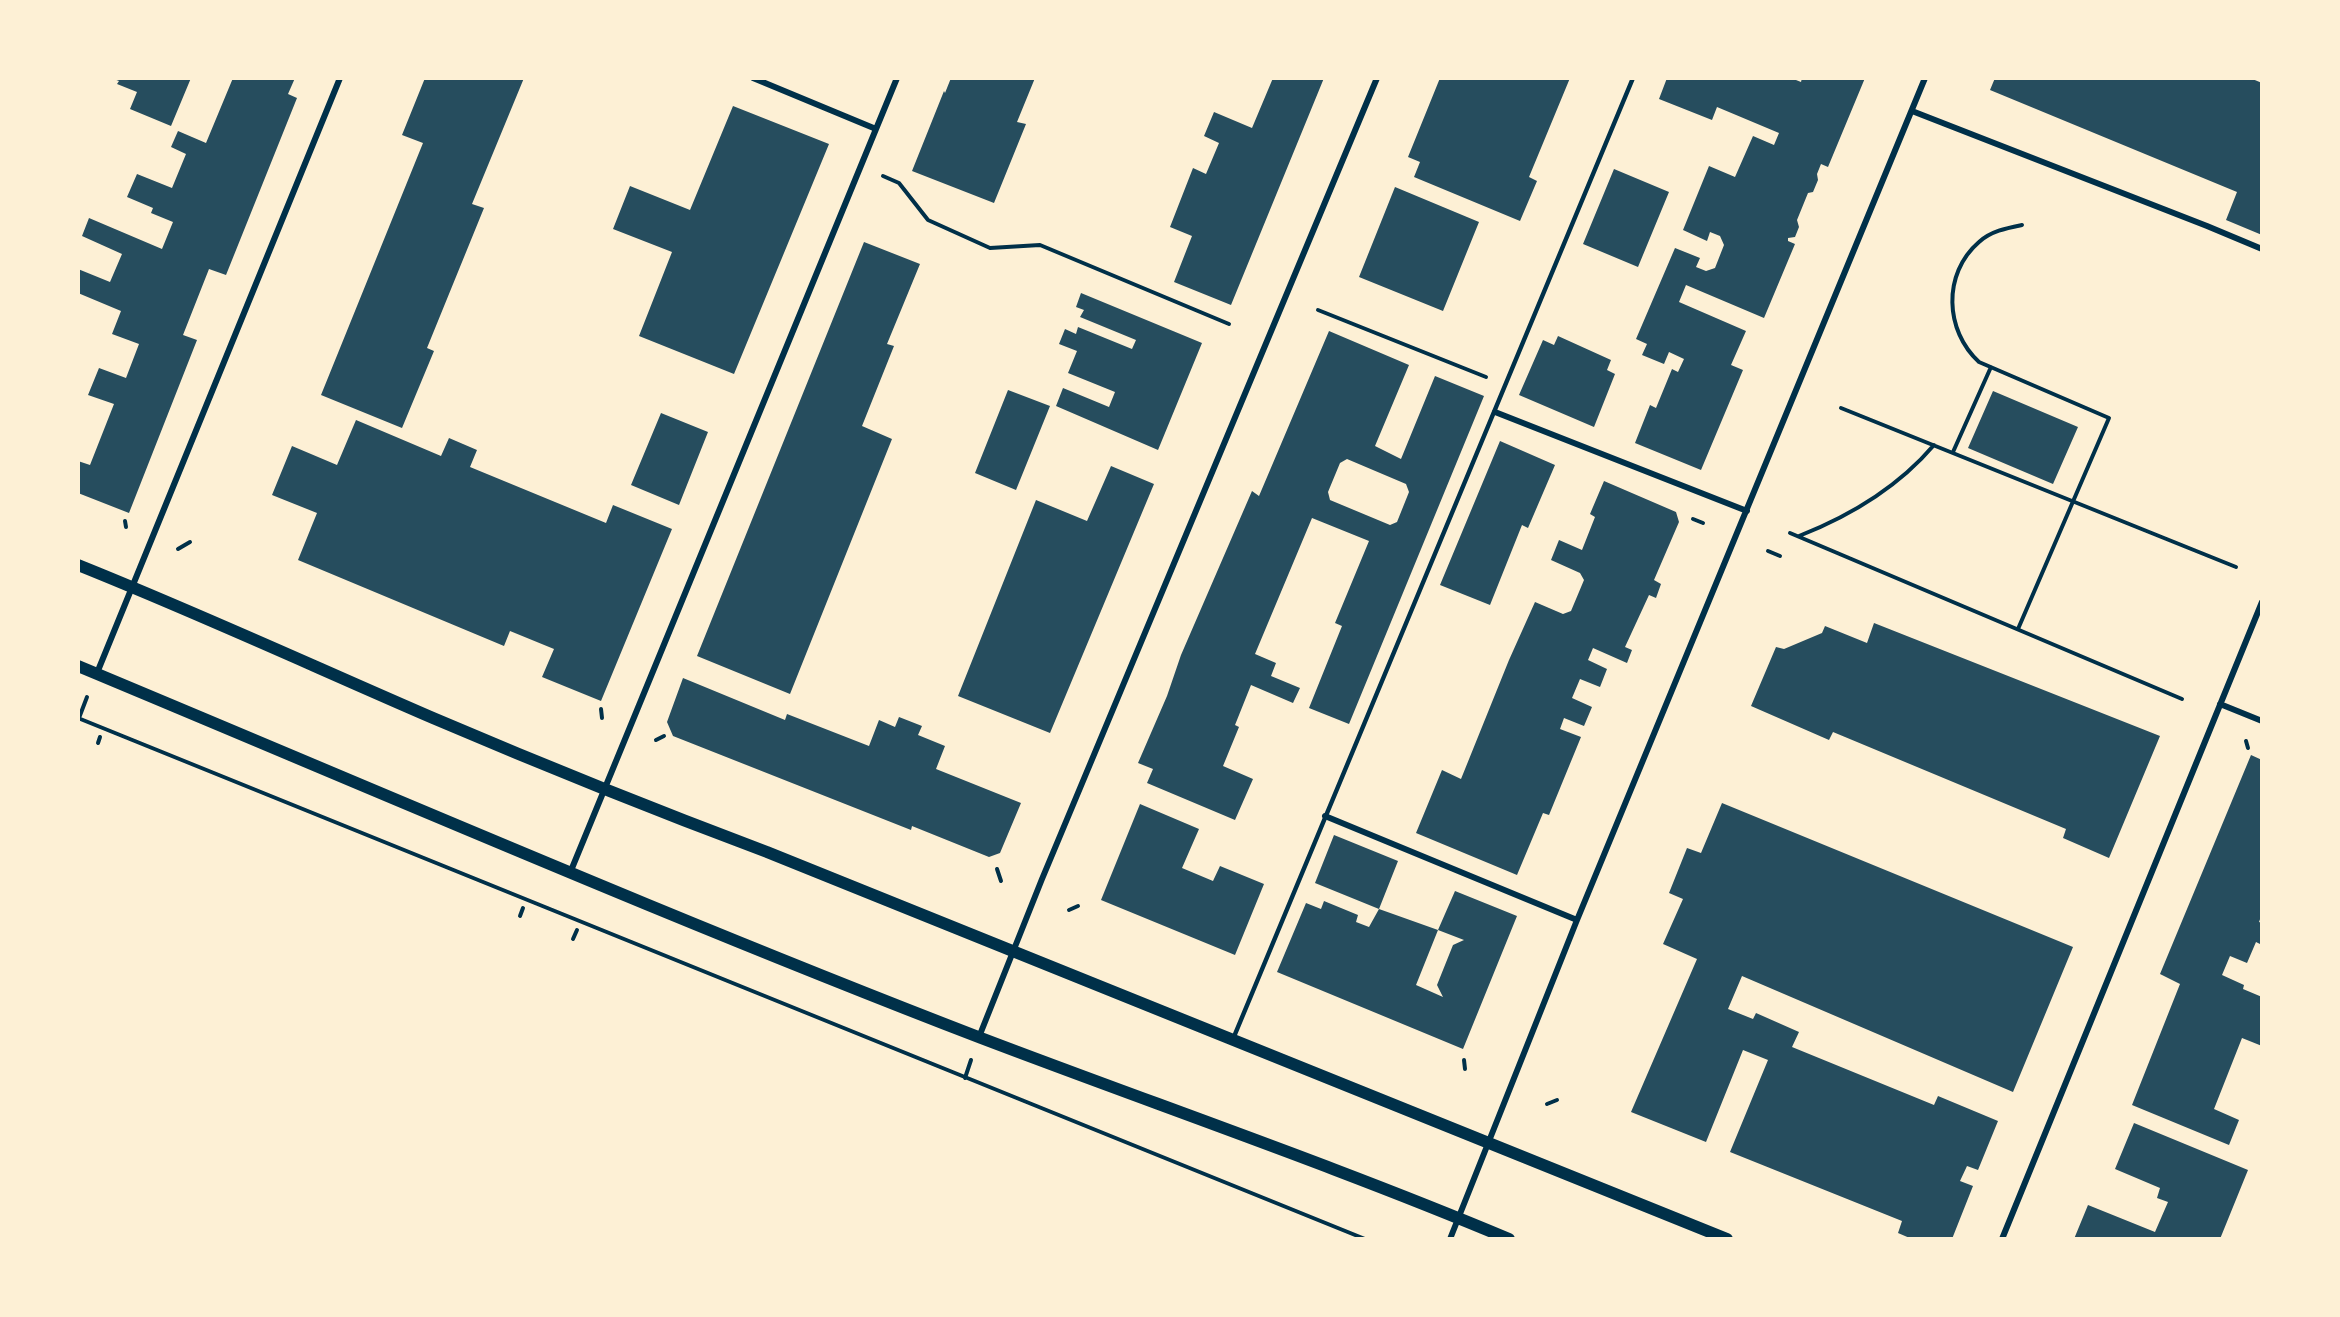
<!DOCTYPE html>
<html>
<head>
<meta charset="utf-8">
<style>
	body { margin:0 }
	#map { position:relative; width:2340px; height:1317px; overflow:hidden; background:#fdf0d5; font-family:"Source Serif 4",serif }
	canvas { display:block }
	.frame { position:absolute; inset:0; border:80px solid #fdf0d5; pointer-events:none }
</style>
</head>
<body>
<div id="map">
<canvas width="2340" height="1317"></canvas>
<div class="frame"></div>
</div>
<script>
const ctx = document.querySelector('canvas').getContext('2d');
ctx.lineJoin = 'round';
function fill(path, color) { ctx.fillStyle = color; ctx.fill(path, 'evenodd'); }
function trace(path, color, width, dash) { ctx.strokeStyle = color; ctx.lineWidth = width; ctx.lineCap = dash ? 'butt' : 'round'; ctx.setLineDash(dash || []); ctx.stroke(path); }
const building = new Path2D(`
	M 111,78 L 191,78 L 171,126 L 130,109 L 137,92 L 117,84 L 119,81 Z
	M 233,78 L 295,78 L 288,94 L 297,98 L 226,275 L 209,269 L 183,335 L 197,340 L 129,513 L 78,493 L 78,461 L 90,465 L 114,404 L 88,395 L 99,368 L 126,378 L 139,344 L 112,334 L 121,311 L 78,293 L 78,269 L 110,282 L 122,254 L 82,236 L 89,218 L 162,249 L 173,222 L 151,213 L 153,208 L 127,197 L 137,174 L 172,188 L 186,154 L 171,147 L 178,131 L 206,143 Z
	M 425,78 L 524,78 L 472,204 L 484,208 L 427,348 L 434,351 L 402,428 L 321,395 L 423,143 L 402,135 Z
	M 951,78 L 1035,78 L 1017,122 L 1026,124 L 994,203 L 912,171 L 944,91 L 945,93 Z
	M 1273,78 L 1324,78 L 1231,305 L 1174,282 L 1192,236 L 1170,227 L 1193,168 L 1206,174 L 1219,143 L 1204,136 L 1214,112 L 1252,128 Z
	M 1440,78 L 1570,78 L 1529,177 L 1537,181 L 1520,221 L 1414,177 L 1420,162 L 1408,157 Z
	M 1667,78 L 1791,78 L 1801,82 L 1802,78 L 1865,78 L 1828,167 L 1821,164 L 1817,174 L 1818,180 L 1813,192 L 1808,193 L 1797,220 L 1799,227 L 1795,237 L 1788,238 L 1788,241 L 1795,244 L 1764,318 L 1686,285 L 1679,302 L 1746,331 L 1731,365 L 1743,370 L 1701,470 L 1635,443 L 1650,405 L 1656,408 L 1672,369 L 1678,372 L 1684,359 L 1669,352 L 1664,364 L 1642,355 L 1647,344 L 1636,339 L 1675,248 L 1700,258 L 1696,267 L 1706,271 L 1715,268 L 1724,245 L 1720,236 L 1710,232 L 1707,241 L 1683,230 L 1709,166 L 1735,177 L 1753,136 L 1774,145 L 1779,133 L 1717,107 L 1712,120 L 1659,99 Z
	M 1995,78 L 2250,78 L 2262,83 L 2262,235 L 2226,220 L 2237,192 L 1990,90 Z
	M 733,106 L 829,144 L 734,374 L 639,336 L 672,252 L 613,229 L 630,186 L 690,210 Z
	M 1614,169 L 1669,192 L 1638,267 L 1583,244 Z
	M 1395,187 L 1479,222 L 1443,311 L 1359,277 Z
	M 864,242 L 920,264 L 887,344 L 894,346 L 862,426 L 892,439 L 790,694 L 697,656 Z
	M 1081,293 L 1202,343 L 1158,450 L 1056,406 L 1063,388 L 1109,407 L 1115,392 L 1068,373 L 1077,351 L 1059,344 L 1065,329 L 1076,334 L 1078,327 L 1132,349 L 1136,340 L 1080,317 L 1084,310 L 1076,307 Z
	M 1329,331 L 1409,365 L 1375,446 L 1401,459 L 1435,376 L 1484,396 L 1349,724 L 1309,708 L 1342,626 L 1335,623 L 1369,541 L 1312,518 L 1255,654 L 1276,663 L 1271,676 L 1300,688 L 1293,703 L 1251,685 L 1235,725 L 1239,727 L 1223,766 L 1253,779 L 1235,820 L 1147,783 L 1153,769 L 1138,763 L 1167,696 L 1181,655 L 1252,491 L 1259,496 ZM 1347,459 L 1406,484 L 1409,492 L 1397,522 L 1390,525 L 1330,500 L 1328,492 L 1340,463 Z
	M 1558,336 L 1611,360 L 1607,370 L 1615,374 L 1594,427 L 1519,395 L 1543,340 L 1554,345 Z
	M 1008,390 L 1050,406 L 1016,490 L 975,473 Z
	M 1993,391 L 2078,427 L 2053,484 L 1968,448 Z
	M 661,413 L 708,432 L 679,505 L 631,485 Z
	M 356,420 L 441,456 L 449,438 L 477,450 L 470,467 L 606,523 L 613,505 L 672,529 L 601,701 L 542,677 L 554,649 L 510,631 L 504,646 L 298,560 L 317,513 L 272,495 L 292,446 L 337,465 Z
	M 1500,441 L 1555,465 L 1528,528 L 1522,525 L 1490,605 L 1440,585 Z
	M 1111,466 L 1154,484 L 1050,733 L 958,696 L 1036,500 L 1087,521 Z
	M 1604,481 L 1676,512 L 1679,522 L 1654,580 L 1661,584 L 1656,598 L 1649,595 L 1625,647 L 1632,650 L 1627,663 L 1593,648 L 1588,660 L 1607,669 L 1600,687 L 1580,679 L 1572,698 L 1592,707 L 1584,726 L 1564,718 L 1560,729 L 1581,737 L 1549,815 L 1543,813 L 1517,875 L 1416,833 L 1442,770 L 1461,779 L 1509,660 L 1535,602 L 1563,614 L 1571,611 L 1584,580 L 1580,573 L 1551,560 L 1559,540 L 1582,550 L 1595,517 L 1590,514 Z
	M 1874,623 L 2160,736 L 2109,858 L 2063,838 L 2066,829 L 1833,732 L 1829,740 L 1751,706 L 1776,647 L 1784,649 L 1822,633 L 1825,626 L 1867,643 Z
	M 683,678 L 785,720 L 787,714 L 869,746 L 879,720 L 895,727 L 899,717 L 922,726 L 918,735 L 945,746 L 936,769 L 1021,803 L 1000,853 L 989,857 L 912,826 L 911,830 L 673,736 L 667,722 Z
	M 2251,755 L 2262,760 L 2262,914 L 2259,922 L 2262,923 L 2262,945 L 2256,942 L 2247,963 L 2230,956 L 2222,975 L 2244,985 L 2243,989 L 2262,997 L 2262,1046 L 2242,1038 L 2214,1109 L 2239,1120 L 2229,1145 L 2132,1105 L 2180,984 L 2160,974 Z
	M 1722,803 L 2073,947 L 2013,1092 L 1742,976 L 1728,1009 L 1753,1019 L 1756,1013 L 1799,1032 L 1792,1047 L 1934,1105 L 1938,1096 L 1998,1121 L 1978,1170 L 1967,1166 L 1960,1181 L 1973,1186 L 1952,1239 L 1912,1239 L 1898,1233 L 1902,1221 L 1730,1152 L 1768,1060 L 1743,1050 L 1706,1142 L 1631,1112 L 1697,959 L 1663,944 L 1683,899 L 1669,893 L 1687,848 L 1701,853 Z
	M 1140,804 L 1199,829 L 1182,868 L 1213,881 L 1220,866 L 1264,884 L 1235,955 L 1101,900 Z
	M 1334,835 L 1398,861 L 1379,909 L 1315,883 Z
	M 1455,891 L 1517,916 L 1463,1049 L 1277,972 L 1306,903 L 1321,909 L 1324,901 L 1358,915 L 1356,922 L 1369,927 L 1379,909 L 1438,930 L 1416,985 L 1443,997 L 1437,985 L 1453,945 L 1464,940 L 1438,930 Z
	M 2134,1123 L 2248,1170 L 2220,1239 L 2074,1239 L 2088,1205 L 2155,1232 L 2168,1202 L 2157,1198 L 2160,1188 L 2115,1169 Z`);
const path = new Path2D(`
	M 883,176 L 899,183 L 928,220 L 990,248 L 1040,245 L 1229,324
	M 1318,310 L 1486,377
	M 1841,408 L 2236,567
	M 1953,452 L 1991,367
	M 1693,519 L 1703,523
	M 125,521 L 126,527
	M 1790,533 L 2182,699
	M 1799,536 C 1850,516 1899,486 1934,445
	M 178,549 L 190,542
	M 1768,551 L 1780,556
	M 2018,629 L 2109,418 L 1979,362 C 1945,331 1942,274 1979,242 C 1991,231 2007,228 2022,225
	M 601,709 L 602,718
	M 78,718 L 1365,1239
	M 79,718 L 87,697
	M 656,740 L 664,736
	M 2246,741 L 2248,748
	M 98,743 L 100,737
	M 997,869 L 1001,881
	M 1069,910 L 1078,906
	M 520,916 L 523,908
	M 573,939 L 577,930
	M 1464,1060 L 1465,1069
	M 965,1078 L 971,1060
	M 1547,1104 L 1557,1100`);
const service = new Path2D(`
	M 1233,1039 L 1633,78`);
const minor = new Path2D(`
	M 753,78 L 876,129
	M 1912,111 L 2207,226 L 2262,249
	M 1495,412 L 1747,511
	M 97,673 L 340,78
	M 2220,704 L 2262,721
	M 1325,816 L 1577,920
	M 570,873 L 897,78
	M 979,1037 L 1042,879 L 1377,78
	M 1450,1239 L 1577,920 L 1925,78
	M 2002,1239 L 2262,602`);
const secondary = new Path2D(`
	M 78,565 C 198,613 315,667 433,718 C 543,765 655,810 767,852 L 1727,1239
	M 78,666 C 378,791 677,921 981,1038 C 1157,1105 1335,1166 1509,1239`);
fill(building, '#264d5e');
trace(path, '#003049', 4);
trace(service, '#003049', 4.5);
trace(minor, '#003049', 6);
trace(secondary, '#003049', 12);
</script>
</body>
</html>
